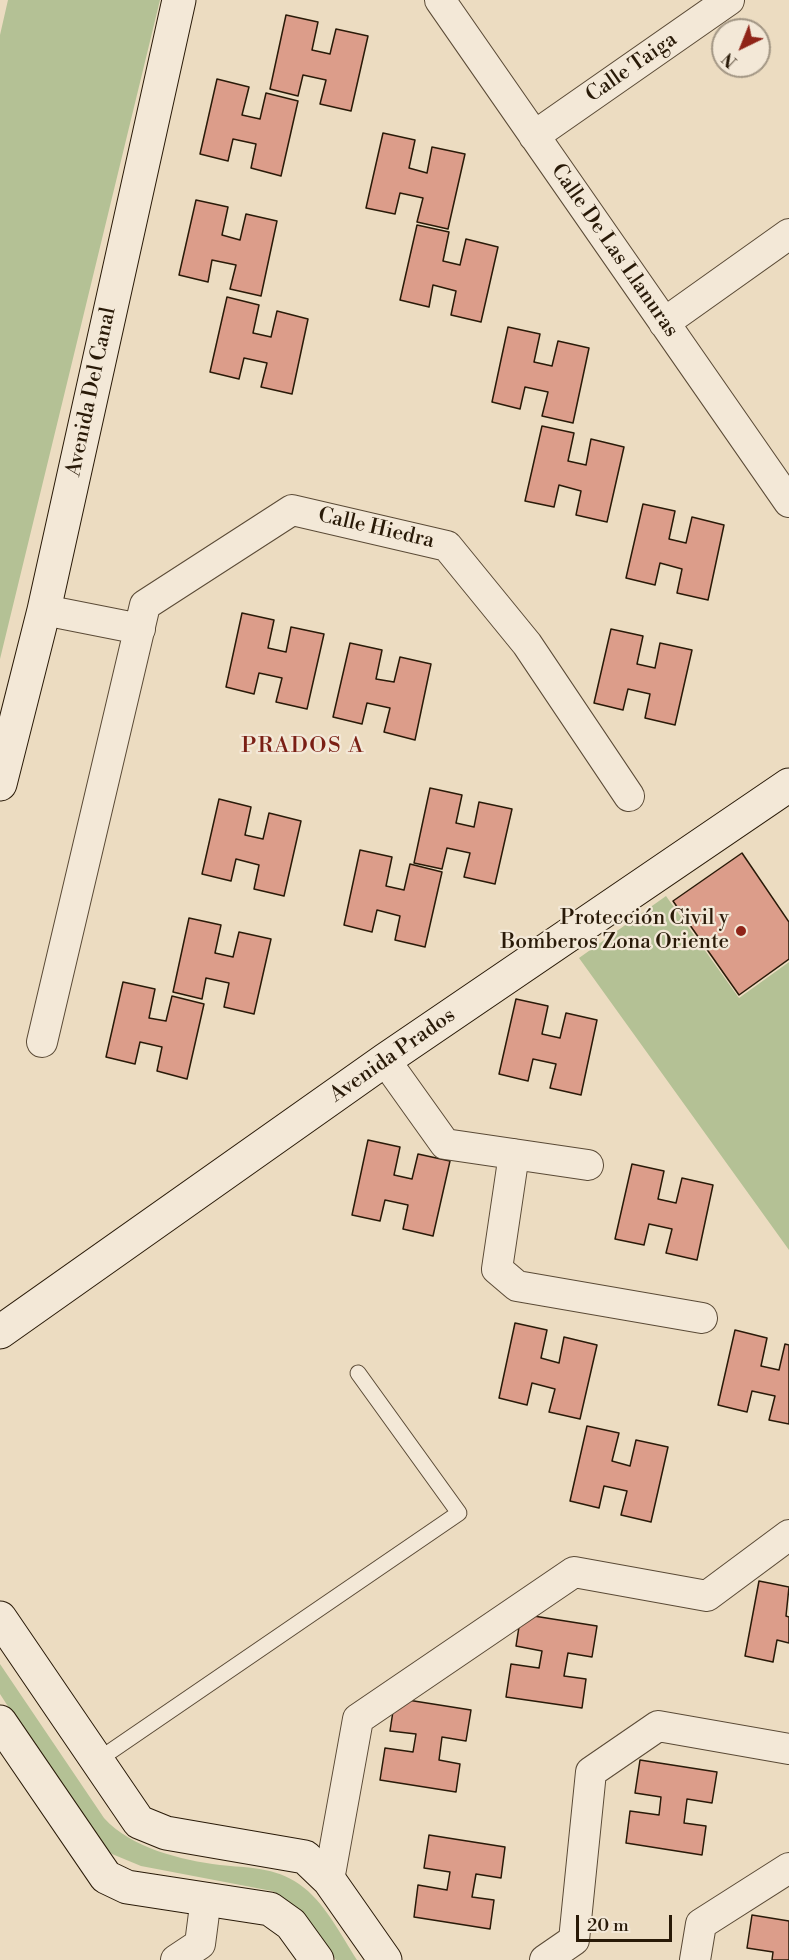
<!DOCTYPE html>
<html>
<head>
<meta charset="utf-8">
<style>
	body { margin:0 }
	#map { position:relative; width:789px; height:1960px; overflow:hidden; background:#ecdcc1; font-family:"Libre Bodoni",serif }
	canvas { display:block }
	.north { position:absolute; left:711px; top:18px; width:60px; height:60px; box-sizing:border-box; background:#f3e8d7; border:2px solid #a29684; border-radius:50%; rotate:223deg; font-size:16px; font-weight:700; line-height:24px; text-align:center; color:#291a08 }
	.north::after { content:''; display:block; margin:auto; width:21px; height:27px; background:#8f2418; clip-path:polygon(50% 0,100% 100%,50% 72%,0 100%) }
	.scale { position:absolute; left:576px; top:1915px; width:96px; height:27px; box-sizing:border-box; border:3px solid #291a08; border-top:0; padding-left:8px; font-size:18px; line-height:21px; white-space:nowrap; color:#291a08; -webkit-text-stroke:4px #f3e8d7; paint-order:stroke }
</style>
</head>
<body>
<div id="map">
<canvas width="789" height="1960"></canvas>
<div class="north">N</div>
<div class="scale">20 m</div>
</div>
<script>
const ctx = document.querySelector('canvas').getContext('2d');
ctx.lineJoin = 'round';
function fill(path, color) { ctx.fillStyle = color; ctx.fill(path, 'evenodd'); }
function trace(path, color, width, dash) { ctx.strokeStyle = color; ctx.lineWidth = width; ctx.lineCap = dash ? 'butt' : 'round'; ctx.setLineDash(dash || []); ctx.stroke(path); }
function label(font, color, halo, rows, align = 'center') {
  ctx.font = font + ' "Libre Bodoni",serif'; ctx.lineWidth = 4.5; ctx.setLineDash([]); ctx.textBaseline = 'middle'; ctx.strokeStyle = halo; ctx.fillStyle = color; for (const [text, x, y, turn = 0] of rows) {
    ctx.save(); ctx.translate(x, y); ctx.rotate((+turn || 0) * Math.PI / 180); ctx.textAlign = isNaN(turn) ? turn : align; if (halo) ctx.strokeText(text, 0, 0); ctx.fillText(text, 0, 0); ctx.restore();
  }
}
const green = new Path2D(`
	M 8,0 L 160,0 L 0,659 L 0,35 Z
	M 666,896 L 739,998 L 789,962 L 789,1250 L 579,958 Z
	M 0,1664 L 104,1818 C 131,1848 181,1860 220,1865 C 248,1868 275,1867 299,1884 C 324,1901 341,1935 357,1960 L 336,1960 C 318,1934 301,1905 272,1891 L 141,1866 L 112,1854 L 89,1832 L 0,1694 Z`);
const building = new Path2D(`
	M 286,15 L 318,22 L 312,50 L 330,54 L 336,29 L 368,36 L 351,111 L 320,104 L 326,80 L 303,75 L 298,96 L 270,89 Z
	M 217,79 L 249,87 L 242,115 L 260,119 L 266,93 L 298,101 L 281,176 L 251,168 L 256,144 L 233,139 L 228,161 L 200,154 Z
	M 383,133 L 415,140 L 409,168 L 427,173 L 432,147 L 465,154 L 448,229 L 417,222 L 423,198 L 400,193 L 395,214 L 366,208 Z
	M 196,200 L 228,207 L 222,235 L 240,240 L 246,214 L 277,221 L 261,296 L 230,289 L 236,265 L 212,260 L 208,282 L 179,275 Z
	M 417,225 L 449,232 L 443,261 L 460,265 L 466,239 L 498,247 L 481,322 L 451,315 L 456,291 L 433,285 L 429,307 L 400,300 Z
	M 227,297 L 259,305 L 253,333 L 271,337 L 277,311 L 308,319 L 292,394 L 261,387 L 267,363 L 244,358 L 239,379 L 210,372 Z
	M 508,327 L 540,334 L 534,362 L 552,366 L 558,341 L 589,348 L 573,423 L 542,416 L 548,392 L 525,387 L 520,409 L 492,402 Z
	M 542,426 L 574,433 L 568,461 L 586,465 L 591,439 L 624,447 L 607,522 L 576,515 L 581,491 L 559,485 L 554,507 L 525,501 Z
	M 643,504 L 675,511 L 669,539 L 686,543 L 692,517 L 724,525 L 708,600 L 677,593 L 682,569 L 660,563 L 655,585 L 626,578 Z
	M 242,613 L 274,620 L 268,648 L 286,652 L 291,627 L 324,634 L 307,709 L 276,702 L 282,678 L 259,673 L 254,694 L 226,687 Z
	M 611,629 L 643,636 L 637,664 L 655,668 L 660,643 L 692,650 L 675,725 L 645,718 L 650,694 L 628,689 L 623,710 L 594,703 Z
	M 350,643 L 382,650 L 376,679 L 394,682 L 400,657 L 431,664 L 415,740 L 384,732 L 390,708 L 367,703 L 362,724 L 333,717 Z
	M 430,788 L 462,795 L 456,823 L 474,827 L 479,802 L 512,809 L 495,884 L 464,877 L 470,853 L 447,848 L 442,869 L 414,863 Z
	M 219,799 L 251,807 L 245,835 L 263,839 L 269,813 L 301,821 L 284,896 L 254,889 L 259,865 L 236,859 L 231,881 L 202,874 Z
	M 360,850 L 392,857 L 386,886 L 404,890 L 410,864 L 442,872 L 425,947 L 395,940 L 400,916 L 377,910 L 372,932 L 344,925 Z
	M 742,853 L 789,922 L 789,959 L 739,995 L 673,901 Z
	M 189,918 L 221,925 L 215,953 L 233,957 L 239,932 L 271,939 L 254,1014 L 224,1007 L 229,983 L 206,978 L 202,999 L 173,992 Z
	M 123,982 L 155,989 L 149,1018 L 166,1021 L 172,996 L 204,1004 L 187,1079 L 157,1071 L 162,1047 L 140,1042 L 135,1064 L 106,1057 Z
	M 516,999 L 548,1006 L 542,1034 L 560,1038 L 566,1013 L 597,1020 L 581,1095 L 550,1088 L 556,1064 L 533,1059 L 528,1081 L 499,1074 Z
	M 368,1140 L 400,1147 L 394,1175 L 412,1179 L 418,1154 L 450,1161 L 433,1236 L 403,1229 L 408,1205 L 385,1200 L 380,1221 L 352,1215 Z
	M 632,1164 L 664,1171 L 658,1199 L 676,1203 L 682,1178 L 713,1185 L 697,1260 L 666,1253 L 672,1229 L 649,1224 L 644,1245 L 615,1239 Z
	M 515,1323 L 547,1330 L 541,1358 L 559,1363 L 564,1337 L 597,1345 L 580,1419 L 549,1412 L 555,1389 L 532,1383 L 527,1405 L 499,1398 Z
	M 735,1330 L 767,1338 L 761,1366 L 779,1370 L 785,1344 L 789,1345 L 789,1424 L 769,1420 L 775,1396 L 752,1391 L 747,1412 L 718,1405 Z
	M 587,1426 L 619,1433 L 612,1461 L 630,1466 L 636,1440 L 668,1447 L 651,1522 L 621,1515 L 627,1491 L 604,1486 L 599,1508 L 570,1501 Z
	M 759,1581 L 789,1587 L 786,1616 L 789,1617 L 789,1643 L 777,1640 L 773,1662 L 745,1656 Z
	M 521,1614 L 597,1626 L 592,1657 L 568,1653 L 564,1676 L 586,1679 L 582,1708 L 506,1697 L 511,1664 L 539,1668 L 542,1651 L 516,1646 Z
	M 395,1698 L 471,1710 L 466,1741 L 442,1737 L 439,1760 L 460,1764 L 456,1792 L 380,1780 L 385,1748 L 413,1752 L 416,1734 L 390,1731 Z
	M 640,1760 L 717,1772 L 712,1803 L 687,1799 L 684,1823 L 706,1826 L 702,1855 L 626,1843 L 630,1811 L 659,1815 L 661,1797 L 635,1793 Z
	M 429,1835 L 505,1847 L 501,1878 L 476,1874 L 472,1897 L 494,1900 L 490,1929 L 414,1917 L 418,1885 L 447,1890 L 450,1872 L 424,1868 Z
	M 752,1915 L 789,1921 L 789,1960 L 772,1960 L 773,1952 L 747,1948 Z`);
const lane = new Path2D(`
	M 98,1760 L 459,1513 L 358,1373`);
const street = new Path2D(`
	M 440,0 L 789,502
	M 534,136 L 729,0
	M 664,323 L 789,234
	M 44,610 L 140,629
	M 42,1042 L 145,605 L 292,510 L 447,546 L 527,644 L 629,796
	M 385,1060 L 445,1144 L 588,1165
	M 514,1154 L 497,1269 L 517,1286 L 702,1318
	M 329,1880 L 358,1719 L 574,1572 L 707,1596 L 789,1535
	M 176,1960 L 200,1944 L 206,1898
	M 545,1960 L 574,1940 L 591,1772 L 658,1726 L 789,1749
	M 695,1960 L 701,1924 L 789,1868`);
const secondary = new Path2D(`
	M 0,784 L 44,610 L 179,0
	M 0,1332 L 385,1060 L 789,785
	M 0,1618 L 139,1822 L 166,1833 L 305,1857 L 329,1880 L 385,1960
	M 0,1722 L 106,1877 L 127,1887 L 270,1909 L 291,1924 L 317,1960`);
const markers = [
	[741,931,6,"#8f2418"]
];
const streetNames = [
	["Calle Taiga",632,68,-35],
	["Calle De Las Llanuras",614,251,55],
	["Avenida Del Canal",92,392,-78],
	["Calle Hiedra",376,529,13],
	["Avenida Prados",393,1056,-35]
];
const poiNames = [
	["Protección Civil y",729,919],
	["Bomberos Zona Oriente",729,943]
];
const neighbourhoodNames = [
	["PRADOS A",303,747]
];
fill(green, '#b4c195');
fill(building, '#dc9d8a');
trace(building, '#291a08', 1.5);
trace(lane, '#5a4a36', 17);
trace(street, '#5a4a36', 32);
trace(secondary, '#291a08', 35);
trace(lane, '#f3e8d7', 15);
trace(street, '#f3e8d7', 30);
trace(secondary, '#f3e8d7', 33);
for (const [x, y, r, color] of markers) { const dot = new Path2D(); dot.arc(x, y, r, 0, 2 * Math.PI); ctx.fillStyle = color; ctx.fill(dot); trace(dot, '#f3e8d7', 2); }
label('21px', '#291a08', '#f3e8d7', streetNames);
label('21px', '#291a08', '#f3e8d7', poiNames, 'right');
ctx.letterSpacing = '1.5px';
label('22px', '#7a1f14', '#f3e8d7', neighbourhoodNames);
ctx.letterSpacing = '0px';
</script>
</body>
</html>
